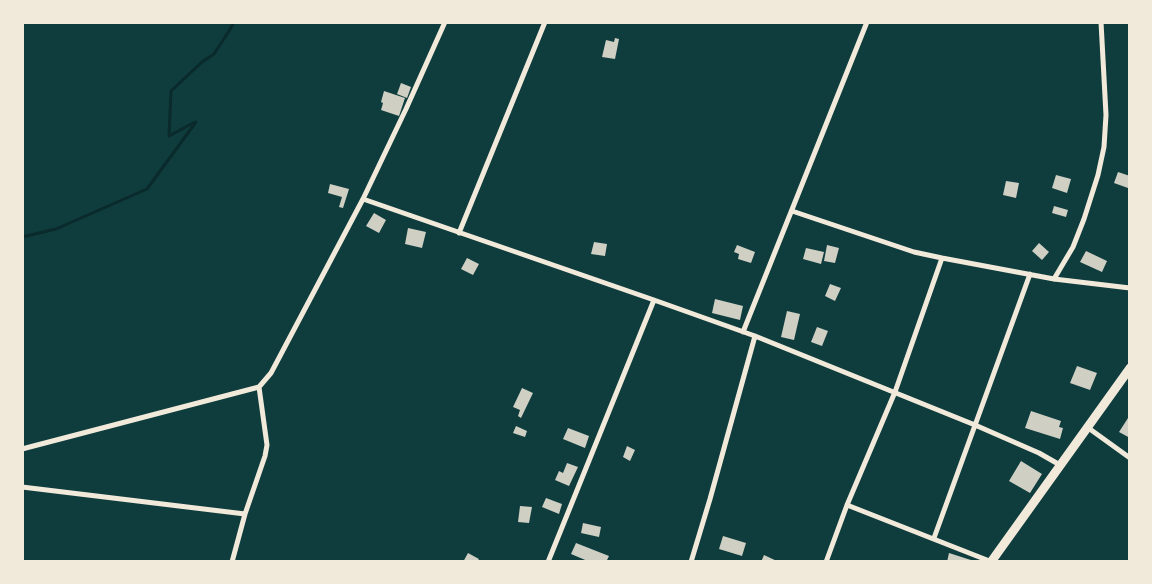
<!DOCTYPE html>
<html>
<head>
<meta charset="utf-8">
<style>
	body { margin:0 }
	#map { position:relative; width:1152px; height:584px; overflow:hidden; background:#0f3d3e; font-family:"Noto Sans",sans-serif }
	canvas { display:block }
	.frame { position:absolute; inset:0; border:24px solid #f1e9da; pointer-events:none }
</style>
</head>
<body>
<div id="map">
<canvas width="1152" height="584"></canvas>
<div class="frame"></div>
</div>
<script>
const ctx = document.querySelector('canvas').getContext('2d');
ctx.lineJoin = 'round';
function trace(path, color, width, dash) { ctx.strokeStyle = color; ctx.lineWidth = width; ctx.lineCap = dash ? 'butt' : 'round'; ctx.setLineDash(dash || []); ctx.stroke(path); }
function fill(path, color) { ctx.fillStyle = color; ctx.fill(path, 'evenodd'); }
const stream = new Path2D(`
	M 195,122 L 169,136 L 171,91 L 202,62 L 214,54 L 229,31 L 234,22
	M 22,237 L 56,229 L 147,189 L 196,122`);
const building = new Path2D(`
	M 615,38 L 619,39 L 615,59 L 602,57 L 606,40 L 614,42 Z
	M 401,83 L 411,87 L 407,98 L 397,94 Z
	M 384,91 L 405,98 L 399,116 L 381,110 L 383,103 L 381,102 Z
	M 1118,172 L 1130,176 L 1130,184 L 1128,188 L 1114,183 Z
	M 1056,175 L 1071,179 L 1067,193 L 1052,188 Z
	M 1006,181 L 1019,183 L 1016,198 L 1003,195 Z
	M 330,184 L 349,189 L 343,208 L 339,207 L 342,197 L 328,193 Z
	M 1054,206 L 1068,210 L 1066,217 L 1052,213 Z
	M 374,213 L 386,220 L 379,233 L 366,226 Z
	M 408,228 L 426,232 L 422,248 L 405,244 Z
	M 594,242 L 607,244 L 605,256 L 591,254 Z
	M 1039,243 L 1049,252 L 1042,260 L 1032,251 Z
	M 737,245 L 755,252 L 751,263 L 738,259 L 739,254 L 734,252 Z
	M 827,245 L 839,248 L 835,263 L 824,261 Z
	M 806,248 L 824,252 L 821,264 L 803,259 Z
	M 1086,251 L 1107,261 L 1102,272 L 1080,262 Z
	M 467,258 L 479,264 L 473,275 L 461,269 Z
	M 830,284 L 841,288 L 835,301 L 825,296 Z
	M 715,299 L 743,306 L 740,320 L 712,313 Z
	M 787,311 L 800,314 L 794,340 L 781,337 Z
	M 817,327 L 828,331 L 822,346 L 811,342 Z
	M 1077,366 L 1097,373 L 1090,390 L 1070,383 Z
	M 522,388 L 533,393 L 521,418 L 518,416 L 520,410 L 513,407 Z
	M 1031,411 L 1061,421 L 1059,427 L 1063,428 L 1060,439 L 1025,428 Z
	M 1128,418 L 1130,420 L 1130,438 L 1119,432 Z
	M 516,426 L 527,431 L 525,437 L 513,433 Z
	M 568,428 L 589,436 L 585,448 L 563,439 Z
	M 627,446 L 635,450 L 630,461 L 623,457 Z
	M 1021,461 L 1042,474 L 1030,493 L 1009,481 Z
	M 567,463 L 578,467 L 569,486 L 555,480 L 559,471 L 563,473 Z
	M 546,498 L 562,504 L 559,514 L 542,507 Z
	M 520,506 L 532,507 L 529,523 L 518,522 Z
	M 583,523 L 601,527 L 599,537 L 581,533 Z
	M 723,536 L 746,543 L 742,556 L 719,549 Z
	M 576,543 L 609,556 L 606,562 L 590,562 L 571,554 Z
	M 468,553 L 479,559 L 477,562 L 463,562 Z
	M 949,553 L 974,561 L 974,562 L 947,562 Z
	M 764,555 L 779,562 L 761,562 Z`);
const minor = new Path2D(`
	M 363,199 L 654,300 L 755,336 L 975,425 L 1039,453 L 1060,465
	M 792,211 L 914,252 L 942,258 L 1054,279 L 1130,288
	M 459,233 L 545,22
	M 1054,279 L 1073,247 L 1084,219 L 1098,175 L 1104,147 L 1106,115 L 1101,22
	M 743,332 L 867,22
	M 1087,427 L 1130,458
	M 22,449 L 259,387 L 271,373 L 363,199 L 406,109 L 445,22
	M 22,487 L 245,514
	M 847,505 L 992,562
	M 934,538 L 1030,274
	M 232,562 L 245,514 L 265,456 L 267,445 L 259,387
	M 548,562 L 654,300
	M 691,562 L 710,499 L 755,336
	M 826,562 L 847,505 L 895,392 L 942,258`);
const secondary = new Path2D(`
	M 991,562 L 1130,368`);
trace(stream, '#0a2a2b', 3);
fill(building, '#cfcfc3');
trace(minor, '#f1e9da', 5);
trace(secondary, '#f1e9da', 9);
</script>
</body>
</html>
